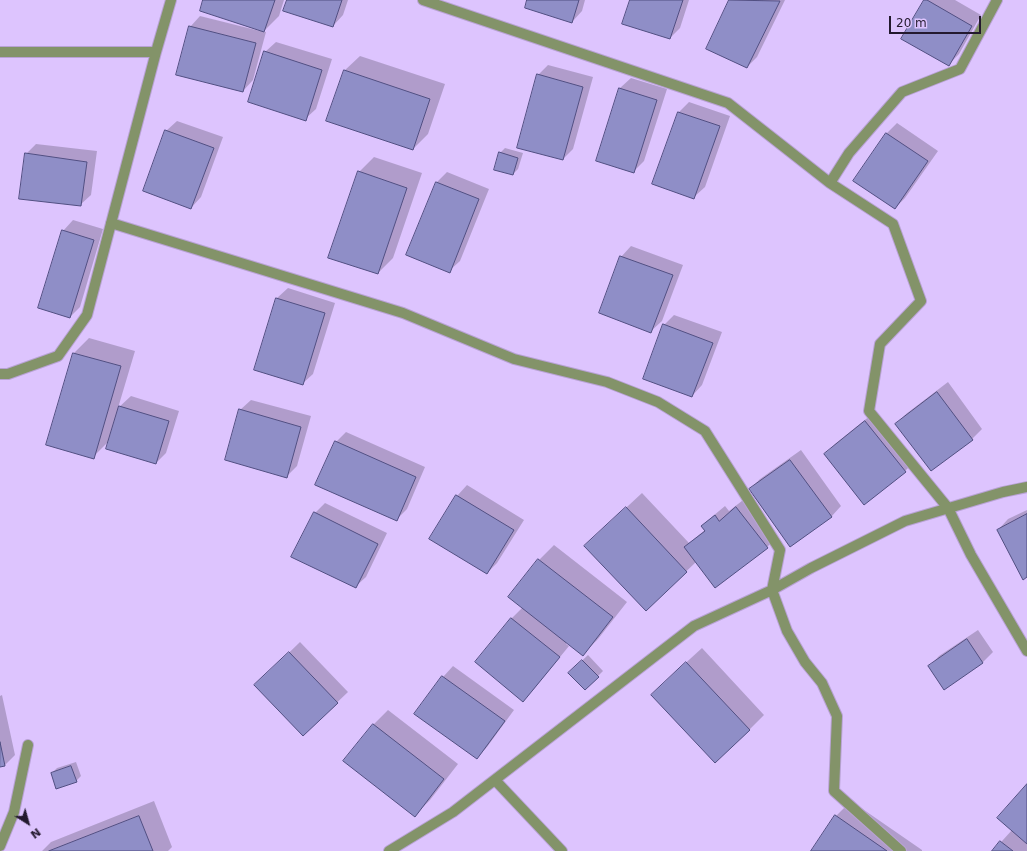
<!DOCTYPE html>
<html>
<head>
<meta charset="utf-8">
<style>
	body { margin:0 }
	#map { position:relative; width:1027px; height:851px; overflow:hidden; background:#ddc4fe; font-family:"DejaVu Sans",sans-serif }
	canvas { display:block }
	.north { position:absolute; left:8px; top:803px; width:40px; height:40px; -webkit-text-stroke:3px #ddc4fe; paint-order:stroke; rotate:143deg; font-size:11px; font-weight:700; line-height:16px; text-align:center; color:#23192e }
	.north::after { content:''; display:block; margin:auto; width:14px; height:18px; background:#23192e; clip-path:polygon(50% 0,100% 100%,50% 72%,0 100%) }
	.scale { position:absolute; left:889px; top:16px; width:92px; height:18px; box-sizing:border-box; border:2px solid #23192e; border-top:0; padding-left:5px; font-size:12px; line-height:14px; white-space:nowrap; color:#23192e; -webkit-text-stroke:3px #ddc4fe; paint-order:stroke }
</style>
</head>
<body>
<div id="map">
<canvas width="1027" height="851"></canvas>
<div class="north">N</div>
<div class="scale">20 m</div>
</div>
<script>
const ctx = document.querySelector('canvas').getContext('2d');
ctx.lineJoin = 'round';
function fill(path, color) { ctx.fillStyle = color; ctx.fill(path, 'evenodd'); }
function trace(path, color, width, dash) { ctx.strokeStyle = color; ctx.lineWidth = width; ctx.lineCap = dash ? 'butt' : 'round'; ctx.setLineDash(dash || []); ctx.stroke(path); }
const shadow = new Path2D(`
	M 205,0 L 284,0 L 279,16 L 263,32 L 266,32 L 253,80 L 243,91 L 190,27 L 200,16 L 260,31 L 260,29 Z
	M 288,0 L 348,0 L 343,15 L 333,26 Z
	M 528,0 L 585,0 L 582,11 L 572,22 Z
	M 631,0 L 689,0 L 680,28 L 670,38 Z
	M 730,0 L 785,0 L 757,57 L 747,67 L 707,48 Z
	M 925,0 L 955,0 L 981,15 L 959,54 L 948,65 Z
	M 276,42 L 332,59 L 316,109 L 305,119 L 265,52 Z
	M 360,56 L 445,84 L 428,134 L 413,149 L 344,71 Z
	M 548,65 L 593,77 L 573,149 L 563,159 L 538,75 Z
	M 631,78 L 667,89 L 644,161 L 634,171 L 620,88 Z
	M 689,102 L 730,116 L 705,187 L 694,197 L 653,183 L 679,112 Z
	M 177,121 L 223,137 L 201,197 L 191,208 L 166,131 Z
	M 897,123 L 938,151 L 905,198 L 895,208 L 855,181 L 887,133 Z
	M 36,144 L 97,151 L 91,195 L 80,205 L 26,154 Z
	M 505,148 L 523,153 L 518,169 L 513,174 L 500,153 Z
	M 374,157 L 422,173 L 393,258 L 378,273 L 359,172 Z
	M 447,172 L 489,189 L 460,261 L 449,271 L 407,255 L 437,182 Z
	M 73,220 L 103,229 L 80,307 L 70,317 L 63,231 Z
	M 631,246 L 683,265 L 662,321 L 651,331 L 621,257 Z
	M 288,288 L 335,303 L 313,374 L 302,384 L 277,298 Z
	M 674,315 L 722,332 L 702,385 L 692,396 L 664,325 Z
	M 89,338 L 135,351 L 118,408 L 131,396 L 179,411 L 166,453 L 156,463 L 109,441 L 93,457 L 47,444 L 74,353 Z
	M 948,382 L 982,429 L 972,439 L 931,470 L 896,424 L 906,414 Z
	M 251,400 L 311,416 L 297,466 L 287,476 L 240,410 Z
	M 876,411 L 915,461 L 905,471 L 864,504 L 825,455 L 835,444 Z
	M 346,432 L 425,467 L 407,509 L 396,520 L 336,442 Z
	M 801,450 L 841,506 L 831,517 L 750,489 L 760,479 Z
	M 467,485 L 524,520 L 497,563 L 487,573 L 457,496 Z
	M 642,493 L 689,543 L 705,530 L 702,526 L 713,516 L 725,506 L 729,511 L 747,497 L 777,537 L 767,547 L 696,562 L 646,610 L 601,531 Z
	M 325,503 L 387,533 L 366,577 L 355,587 L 315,513 Z
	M 1027,510 L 1027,576 L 998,530 L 1008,519 Z
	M 554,545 L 627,602 L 598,639 L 583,654 L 567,642 L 566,644 L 569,646 L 533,690 L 523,701 L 476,662 L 512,618 L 523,607 L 539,560 Z
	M 978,630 L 993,652 L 983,662 L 944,688 L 929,667 L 939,656 Z
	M 300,642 L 348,692 L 303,735 L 266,675 Z
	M 702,648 L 764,715 L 749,730 L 667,680 Z
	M 588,655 L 603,671 L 585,689 L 569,673 Z
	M 453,666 L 514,710 L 487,747 L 477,758 L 443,677 Z
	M 2,695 L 15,755 L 5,765 L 0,766 L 0,696 Z
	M 388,710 L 458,764 L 430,800 L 415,815 L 373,725 Z
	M 76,762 L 81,776 L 76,781 L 52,773 L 57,768 Z
	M 1027,785 L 1027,851 L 993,851 L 1012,830 Z
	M 154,801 L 172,847 L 168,851 L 42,851 L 51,842 Z
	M 851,801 L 922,850 L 922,851 L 812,851 L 836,816 Z`);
const building = new Path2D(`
	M 203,0 L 275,0 L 264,32 L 200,11 Z
	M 287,0 L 342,0 L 333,27 L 283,11 Z
	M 527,0 L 579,0 L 572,23 L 525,8 Z
	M 630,0 L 683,0 L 670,39 L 622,24 Z
	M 729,0 L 780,1 L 747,68 L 706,49 Z
	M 924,0 L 927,0 L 972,26 L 949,66 L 901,39 Z
	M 189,26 L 256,43 L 243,92 L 176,75 Z
	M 264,51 L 322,70 L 306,121 L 248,102 Z
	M 344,70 L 430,99 L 413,150 L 326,121 Z
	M 537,74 L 583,87 L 563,160 L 517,148 Z
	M 619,88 L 657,100 L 634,173 L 596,161 Z
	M 678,112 L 720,126 L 694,199 L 652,184 Z
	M 165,130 L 214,148 L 191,209 L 143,191 Z
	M 886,133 L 928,161 L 895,209 L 853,181 Z
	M 499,152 L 518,158 L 513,175 L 494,170 Z
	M 25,153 L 87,162 L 81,206 L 19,199 Z
	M 358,171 L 407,188 L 378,274 L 328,258 Z
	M 436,182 L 479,199 L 450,273 L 406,255 Z
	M 62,230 L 94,240 L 70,318 L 38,308 Z
	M 620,256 L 673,275 L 651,333 L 599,313 Z
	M 276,298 L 325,313 L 303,385 L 254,370 Z
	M 663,324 L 713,343 L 692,397 L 643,379 Z
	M 73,353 L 121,366 L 94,459 L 46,445 Z
	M 937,392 L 973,440 L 931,471 L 895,424 Z
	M 119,406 L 169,421 L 156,464 L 106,449 Z
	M 239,409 L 301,427 L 287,478 L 225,460 Z
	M 865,421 L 906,472 L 864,505 L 824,454 Z
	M 335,441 L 416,477 L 397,521 L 315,485 Z
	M 790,460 L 832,517 L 790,547 L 749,489 Z
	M 456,495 L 514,530 L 487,574 L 429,539 Z
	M 626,507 L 687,572 L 646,611 L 584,546 Z
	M 736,507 L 768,548 L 715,588 L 684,547 L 705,531 L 701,526 L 715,515 L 719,521 Z
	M 314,512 L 378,544 L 356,588 L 291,557 Z
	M 1027,514 L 1027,577 L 1023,580 L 997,530 Z
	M 538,559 L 613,617 L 583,656 L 508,597 Z
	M 511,618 L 560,657 L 523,702 L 475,662 Z
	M 967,639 L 983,663 L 944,690 L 928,666 Z
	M 289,652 L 338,703 L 303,736 L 254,685 Z
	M 582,660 L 599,677 L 585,690 L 568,673 Z
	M 686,662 L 750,730 L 715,763 L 651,695 Z
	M 442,676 L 505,721 L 477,759 L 414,714 Z
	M 373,724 L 444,779 L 415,817 L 343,761 Z
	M 0,742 L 5,766 L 0,767 Z
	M 71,766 L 77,782 L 56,789 L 51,773 Z
	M 1027,784 L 1027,844 L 997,818 Z
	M 835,815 L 887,851 L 811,851 Z
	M 139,816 L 153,851 L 49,851 Z
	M 1000,841 L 1013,851 L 992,851 Z`);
const minor = new Path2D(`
	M 423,0 L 728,103 L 830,183 L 893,224 L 921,301 L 880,344 L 869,411 L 948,508 L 971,555 L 1027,651
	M 0,52 L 156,52
	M 830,183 L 849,153 L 902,92 L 960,69 L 997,0
	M 111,223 L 403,313 L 514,359 L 607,382 L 658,402 L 705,431 L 780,550 L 772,590 L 787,631 L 805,662 L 822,683 L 837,716 L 834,791 L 901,851
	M 0,374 L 8,374 L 58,356 L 87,315 L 156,52 L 171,0
	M 495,780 L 562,851
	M 0,846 L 14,812 L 28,745
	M 389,851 L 453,812 L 694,626 L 772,590 L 811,568 L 905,521 L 1003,492 L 1027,487`);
fill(shadow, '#0003');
fill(building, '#8f8ec7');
trace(building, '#514f82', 1);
trace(minor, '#b8a2d4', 12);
trace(minor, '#839369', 10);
</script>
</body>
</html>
